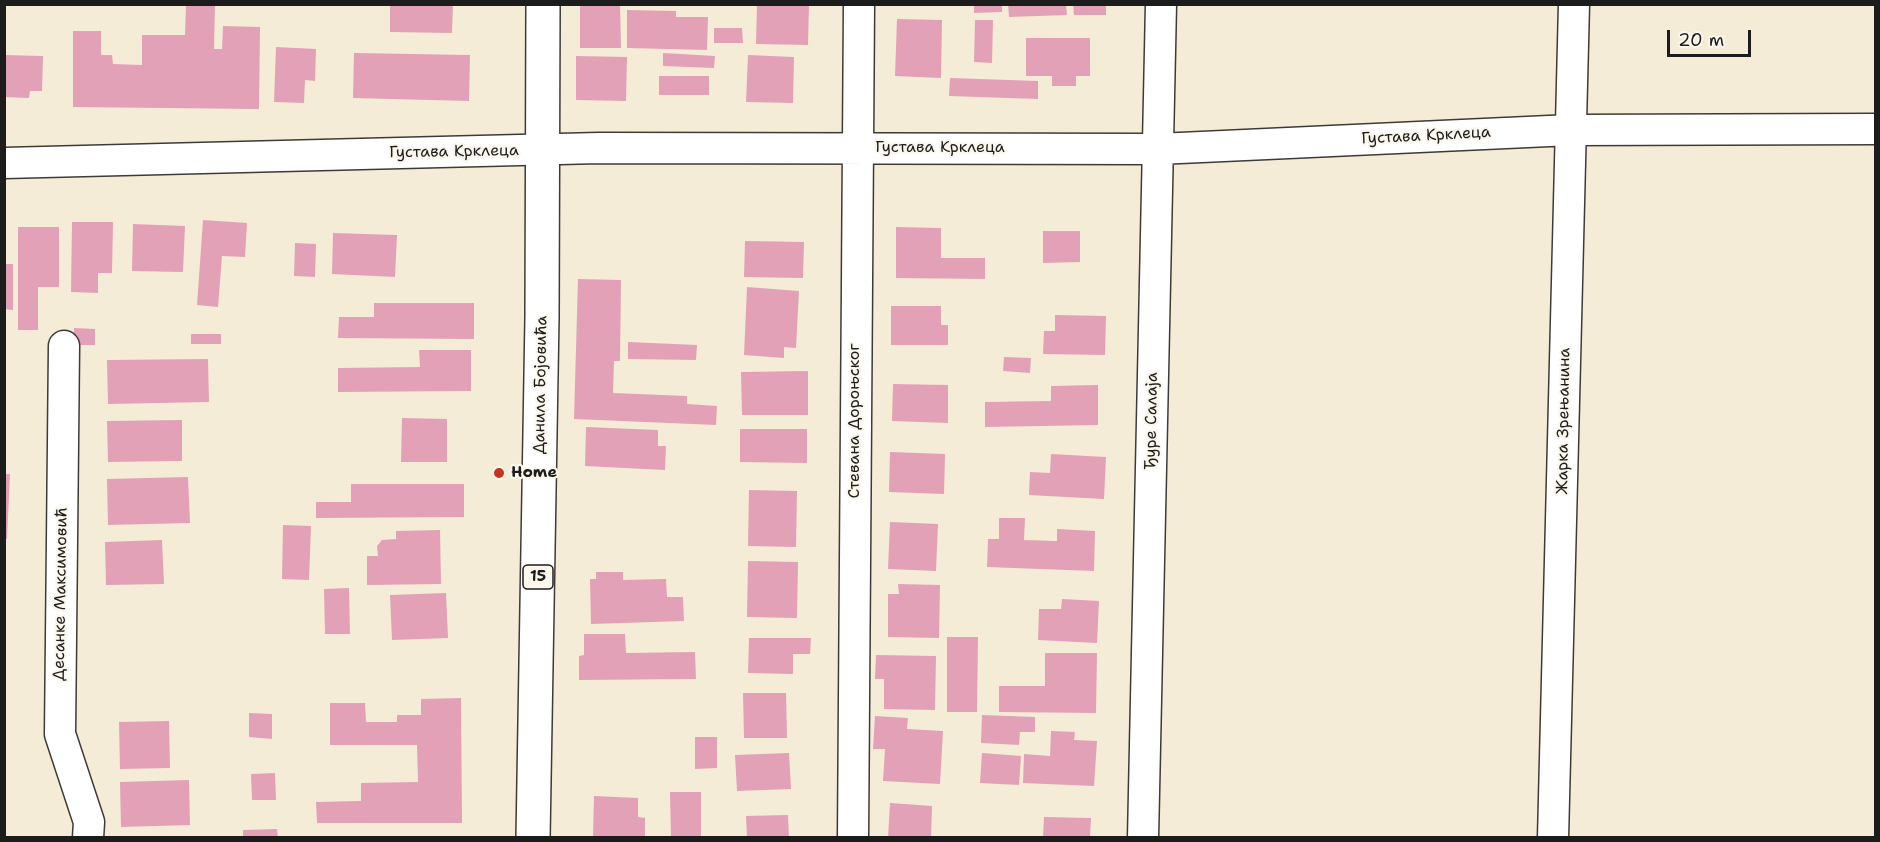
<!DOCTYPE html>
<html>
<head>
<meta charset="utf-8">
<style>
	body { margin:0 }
	#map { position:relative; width:1880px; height:842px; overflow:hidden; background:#f5ecd7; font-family:"Shantell Sans",sans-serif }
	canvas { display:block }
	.frame { position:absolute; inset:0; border:6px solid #1c1c1c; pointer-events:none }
	.scale { position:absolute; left:1667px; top:30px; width:84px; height:27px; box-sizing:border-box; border:3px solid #1c1c1c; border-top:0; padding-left:8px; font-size:18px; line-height:21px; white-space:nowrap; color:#1c1c1c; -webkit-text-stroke:4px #fbf7ec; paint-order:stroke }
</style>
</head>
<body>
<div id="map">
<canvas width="1880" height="842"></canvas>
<div class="frame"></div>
<div class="scale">20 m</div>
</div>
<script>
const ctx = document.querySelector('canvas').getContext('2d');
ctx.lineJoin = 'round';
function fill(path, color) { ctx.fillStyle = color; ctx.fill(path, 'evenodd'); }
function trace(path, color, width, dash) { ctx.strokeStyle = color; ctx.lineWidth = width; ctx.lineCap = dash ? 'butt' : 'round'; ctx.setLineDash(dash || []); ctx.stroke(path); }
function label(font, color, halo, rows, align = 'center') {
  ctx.font = font + ' "Shantell Sans",sans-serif'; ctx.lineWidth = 4.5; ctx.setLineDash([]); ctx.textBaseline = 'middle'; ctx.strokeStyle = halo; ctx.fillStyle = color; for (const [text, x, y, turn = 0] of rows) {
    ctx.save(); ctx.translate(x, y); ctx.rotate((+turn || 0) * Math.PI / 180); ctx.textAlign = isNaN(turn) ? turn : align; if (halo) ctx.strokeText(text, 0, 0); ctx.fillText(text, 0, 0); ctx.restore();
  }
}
const building = new Path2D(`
	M 186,4 L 215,4 L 214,49 L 222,49 L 223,26 L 260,27 L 259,109 L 73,107 L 73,31 L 101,31 L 101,55 L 112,55 L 113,64 L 142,65 L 142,35 L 185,35 Z
	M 390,4 L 453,4 L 452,33 L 390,32 Z
	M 580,4 L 620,4 L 621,48 L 580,48 Z
	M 757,4 L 809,4 L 808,45 L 756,44 Z
	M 974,4 L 1002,4 L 1002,12 L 974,13 Z
	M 1008,4 L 1066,4 L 1067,15 L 1009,17 Z
	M 1073,4 L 1106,4 L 1106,15 L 1074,15 Z
	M 627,10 L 676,11 L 676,17 L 708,17 L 707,50 L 627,48 Z
	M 897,19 L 942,20 L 941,78 L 895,76 Z
	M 975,20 L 993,20 L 992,63 L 974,62 Z
	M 714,28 L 742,28 L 743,43 L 714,43 Z
	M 1026,38 L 1090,38 L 1090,76 L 1076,76 L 1076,86 L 1052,86 L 1052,76 L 1026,76 Z
	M 276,47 L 316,49 L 315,81 L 305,80 L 304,103 L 274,102 Z
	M 354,53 L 470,55 L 469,101 L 353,98 Z
	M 663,53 L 715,56 L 714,68 L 663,66 Z
	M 4,55 L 43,56 L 42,91 L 30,91 L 29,98 L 4,97 Z
	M 748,55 L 794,57 L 793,103 L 746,102 Z
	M 576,56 L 627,57 L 626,101 L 576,100 Z
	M 659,76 L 709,76 L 709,95 L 659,95 Z
	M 950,78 L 1038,81 L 1038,99 L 949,96 Z
	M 203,220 L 247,223 L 245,257 L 222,256 L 218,307 L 197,305 Z
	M 72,222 L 113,222 L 112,273 L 98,273 L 98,293 L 71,292 Z
	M 133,224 L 185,226 L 183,272 L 132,271 Z
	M 18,227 L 59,227 L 59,287 L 38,287 L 38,330 L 18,330 Z
	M 896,227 L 941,228 L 941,258 L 985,258 L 985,279 L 896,278 Z
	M 1043,231 L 1080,231 L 1080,262 L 1043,263 Z
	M 333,233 L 397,235 L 395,277 L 332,274 Z
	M 745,241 L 804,242 L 803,278 L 744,277 Z
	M 295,243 L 316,244 L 315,277 L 294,276 Z
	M 4,264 L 13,264 L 13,310 L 4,309 Z
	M 578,279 L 621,280 L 620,361 L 614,361 L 613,393 L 687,396 L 687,404 L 717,406 L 716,425 L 574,419 Z
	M 747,287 L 799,291 L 796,348 L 784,347 L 784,358 L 744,355 Z
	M 374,303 L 474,303 L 474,339 L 338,338 L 339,317 L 374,317 Z
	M 891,306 L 941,306 L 941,325 L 948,325 L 948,345 L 891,345 Z
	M 1055,315 L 1106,316 L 1105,355 L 1043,354 L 1044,331 L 1055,331 Z
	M 74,328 L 95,329 L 95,345 L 74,345 Z
	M 191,334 L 221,334 L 221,344 L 191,344 Z
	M 628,342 L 697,345 L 696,360 L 628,359 Z
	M 419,350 L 471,350 L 471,391 L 338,392 L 338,368 L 420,367 Z
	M 1004,357 L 1031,358 L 1030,373 L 1003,371 Z
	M 208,359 L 209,402 L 108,404 L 107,360 Z
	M 808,371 L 808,415 L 742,415 L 741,372 Z
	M 893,384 L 948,385 L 948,423 L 892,421 Z
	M 1098,385 L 1098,425 L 985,427 L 985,402 L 1051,401 L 1051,386 Z
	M 402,418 L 447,419 L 447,462 L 401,462 Z
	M 182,420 L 182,461 L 108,462 L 107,421 Z
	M 586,427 L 658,430 L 658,446 L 666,446 L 665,470 L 585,466 Z
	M 740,429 L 807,429 L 807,463 L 740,462 Z
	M 890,452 L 945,454 L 944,494 L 889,492 Z
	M 1051,454 L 1106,457 L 1104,499 L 1029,495 L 1030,472 L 1050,473 Z
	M 4,474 L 10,474 L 7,539 L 4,539 Z
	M 188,477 L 190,523 L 108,525 L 107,479 Z
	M 351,484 L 464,484 L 464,517 L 316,518 L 316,502 L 351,502 Z
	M 749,490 L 797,491 L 796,547 L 748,546 Z
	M 999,518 L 1025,518 L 1024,540 L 1057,541 L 1057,529 L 1095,531 L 1094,571 L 987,567 L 988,539 L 999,539 Z
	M 890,522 L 938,524 L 936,571 L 888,569 Z
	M 283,525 L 311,526 L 309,580 L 282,579 Z
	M 440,530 L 441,584 L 367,585 L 367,556 L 378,556 L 377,546 L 382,540 L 396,539 L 396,531 Z
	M 162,540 L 164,584 L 106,585 L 105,542 Z
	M 748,561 L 798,562 L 797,618 L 747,617 Z
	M 596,572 L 623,572 L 623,580 L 666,579 L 667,597 L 683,597 L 684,621 L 591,624 L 590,579 L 596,579 Z
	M 898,584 L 940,585 L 939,638 L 888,637 L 888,594 L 899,594 Z
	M 349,588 L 350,634 L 325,634 L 324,589 Z
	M 446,593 L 448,638 L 392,640 L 390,595 Z
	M 1062,599 L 1099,601 L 1097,643 L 1038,640 L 1039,609 L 1061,609 Z
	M 584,634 L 625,634 L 626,653 L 695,652 L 696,679 L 579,680 L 579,656 L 584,655 Z
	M 947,637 L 978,637 L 977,712 L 947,712 Z
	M 749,638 L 811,638 L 810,654 L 793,654 L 793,674 L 748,673 Z
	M 1045,653 L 1097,653 L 1096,713 L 999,712 L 999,686 L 1045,686 Z
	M 876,655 L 936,656 L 935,710 L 884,709 L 884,679 L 875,679 Z
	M 743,693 L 786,693 L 787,738 L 744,738 Z
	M 461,698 L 462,823 L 317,823 L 316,802 L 361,801 L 361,783 L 418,782 L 417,745 L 330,745 L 330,703 L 365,703 L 366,722 L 397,722 L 397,715 L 421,715 L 421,699 Z
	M 249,713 L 272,714 L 272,739 L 249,737 Z
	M 982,715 L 1035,717 L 1035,732 L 1020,732 L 1019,745 L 981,743 Z
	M 875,716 L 908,718 L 907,729 L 943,731 L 940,784 L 883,781 L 885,749 L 873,749 Z
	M 169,721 L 170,768 L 120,769 L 119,722 Z
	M 1051,731 L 1075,732 L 1074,740 L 1097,741 L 1094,786 L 1023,783 L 1024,754 L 1050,756 Z
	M 695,737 L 717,737 L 717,768 L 695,769 Z
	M 789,753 L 791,789 L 737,791 L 735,755 Z
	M 982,753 L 1021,756 L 1019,785 L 980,783 Z
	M 275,773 L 276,800 L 252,800 L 251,774 Z
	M 189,780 L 190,825 L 121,827 L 120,782 Z
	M 670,792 L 701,792 L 701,838 L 671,838 Z
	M 594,796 L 638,798 L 638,817 L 645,818 L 645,838 L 593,838 Z
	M 890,803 L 932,806 L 931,838 L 888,838 Z
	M 788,815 L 789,838 L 747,838 L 746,816 Z
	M 1044,817 L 1091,818 L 1090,838 L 1043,838 Z
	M 277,829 L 278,838 L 243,838 L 243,830 Z`);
const minor = new Path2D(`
	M 4,163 L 599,148 L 1158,149 L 1571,130 L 1876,129
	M 64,346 L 60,734 L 89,822 L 88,838
	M 853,838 L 859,4
	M 1143,838 L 1161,4
	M 1553,838 L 1574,4`);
const primary = new Path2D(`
	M 533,838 L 542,317 L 543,4`);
const markers = [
	[499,473,6,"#c8321e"]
];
const shields = [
	[538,577,30]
];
const shieldNames = [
	["15",538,577]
];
const streetNames = [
	["Густава Крклеца",1426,136,-3],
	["Густава Крклеца",940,148],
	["Густава Крклеца",454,152,-1],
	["Данила Бојовића",541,385,-89],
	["Стевана Дороњског",855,421,-90],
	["Ђуре Салаја",1152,421,-89],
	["Жарка Зрењанина",1564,421,-89],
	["Десанке Максимовић",61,594,-89]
];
const poiNames = [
	["Home",511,473]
];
fill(building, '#e2a1b6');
trace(minor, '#3d3b38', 33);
trace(primary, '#3d3b38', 36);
trace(minor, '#fff', 30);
trace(primary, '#fff', 33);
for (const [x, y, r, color] of markers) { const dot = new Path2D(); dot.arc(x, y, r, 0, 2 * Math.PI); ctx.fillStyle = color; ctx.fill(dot); trace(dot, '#fbf7ec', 2); }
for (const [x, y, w] of shields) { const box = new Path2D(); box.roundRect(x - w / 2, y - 12, w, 24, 4.5); ctx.fillStyle = '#fbf7ec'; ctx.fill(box); trace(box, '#1c1c1c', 1.5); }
label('bold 15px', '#1c1c1c', null, shieldNames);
label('16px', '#1c1c1c', '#fbf7ec', streetNames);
label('bold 16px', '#1c1c1c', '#fbf7ec', poiNames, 'left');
</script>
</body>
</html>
